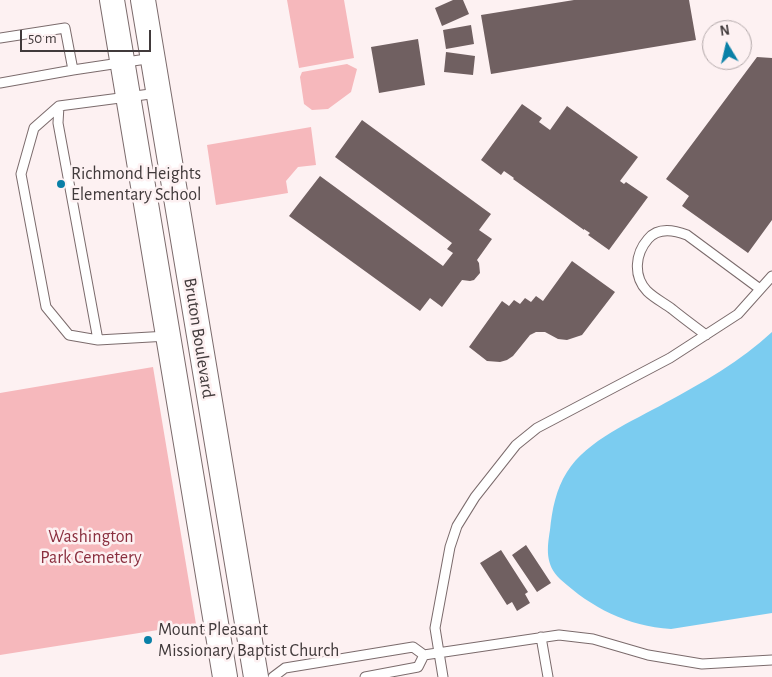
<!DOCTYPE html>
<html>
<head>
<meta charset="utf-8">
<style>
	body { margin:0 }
	#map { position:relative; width:772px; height:677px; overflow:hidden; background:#fdf1f2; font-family:"Alegreya Sans",sans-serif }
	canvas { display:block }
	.north { position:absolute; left:702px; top:20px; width:50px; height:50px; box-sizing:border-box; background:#fdf1f2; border:1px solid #b2a8a9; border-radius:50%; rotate:351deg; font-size:14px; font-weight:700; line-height:20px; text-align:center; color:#413a3b }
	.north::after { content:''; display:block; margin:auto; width:18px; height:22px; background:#0980a7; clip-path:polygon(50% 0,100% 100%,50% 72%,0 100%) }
	.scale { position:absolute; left:20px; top:30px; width:131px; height:22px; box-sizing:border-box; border:2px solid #413a3b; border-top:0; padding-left:6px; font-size:15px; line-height:18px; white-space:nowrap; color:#413a3b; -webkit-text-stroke:4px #fdf1f2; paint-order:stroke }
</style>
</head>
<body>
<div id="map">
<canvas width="772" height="677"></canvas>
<div class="north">N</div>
<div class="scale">50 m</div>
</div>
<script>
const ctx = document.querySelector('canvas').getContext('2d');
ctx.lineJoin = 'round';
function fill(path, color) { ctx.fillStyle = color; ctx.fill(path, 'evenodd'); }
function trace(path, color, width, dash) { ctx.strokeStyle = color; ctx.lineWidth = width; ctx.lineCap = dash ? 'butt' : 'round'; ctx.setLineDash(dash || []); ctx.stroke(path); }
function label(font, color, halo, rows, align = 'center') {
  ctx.font = font + ' "Alegreya Sans",sans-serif'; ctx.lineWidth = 5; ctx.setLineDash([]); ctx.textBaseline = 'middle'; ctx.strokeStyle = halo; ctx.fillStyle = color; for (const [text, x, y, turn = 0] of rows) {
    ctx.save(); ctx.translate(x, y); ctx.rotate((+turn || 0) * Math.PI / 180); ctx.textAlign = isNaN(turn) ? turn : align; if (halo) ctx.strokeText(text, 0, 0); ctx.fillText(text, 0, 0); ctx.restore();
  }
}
const green = new Path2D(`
	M 287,0 L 344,0 L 354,58 L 299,68 Z
	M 347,64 L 357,69 L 351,92 L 328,109 L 312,110 L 304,104 L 300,77 L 302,72 Z
	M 311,127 L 316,165 L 298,167 L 286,181 L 288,193 L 216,205 L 207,145 Z
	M 153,367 L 196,624 L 0,655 L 0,393 Z`);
const water = new Path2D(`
	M 772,332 L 772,613 L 671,629 C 627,626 592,608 560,579 C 545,565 547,548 550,530 C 552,510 556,489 567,472 C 587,440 633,421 665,403 C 702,383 741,361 772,332 Z`);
const building = new Path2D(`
	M 453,0 L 463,0 L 469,14 L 442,26 L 435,8 Z
	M 574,0 L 689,0 L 696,40 L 491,74 L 481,15 Z
	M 471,25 L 474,44 L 446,49 L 443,30 Z
	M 418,39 L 425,85 L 379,93 L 371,47 Z
	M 446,52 L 475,56 L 473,75 L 444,72 Z
	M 757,57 L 772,58 L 772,220 L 748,253 L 682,206 L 689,196 L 666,179 Z
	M 522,104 L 542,118 L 539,122 L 550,130 L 567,106 L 638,157 L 620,181 L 624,184 L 626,182 L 648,197 L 609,250 L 588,235 L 590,233 L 584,229 L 584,230 L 513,179 L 514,178 L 504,171 L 501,175 L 481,160 Z
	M 362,120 L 491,214 L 479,230 L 492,239 L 477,260 L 479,263 L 480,273 L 474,280 L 470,281 L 462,280 L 442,307 L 430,298 L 420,311 L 289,216 L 320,176 L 443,266 L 453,253 L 447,249 L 452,243 L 335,157 Z
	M 572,261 L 615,292 L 582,335 L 567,340 L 558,339 L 545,332 L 536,332 L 530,335 L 513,356 L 507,360 L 500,362 L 487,361 L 469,347 L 502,301 L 509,306 L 514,300 L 520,304 L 525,298 L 531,302 L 536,296 L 543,301 Z
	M 526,545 L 551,583 L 537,592 L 512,555 Z
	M 501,550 L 528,592 L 525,594 L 530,603 L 517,611 L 512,602 L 507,605 L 480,563 Z`);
const service = new Path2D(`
	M 0,38 L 65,28 L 73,70
	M 0,83 L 73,70 L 153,58
	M 158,93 L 59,106 L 34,128 L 21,174 L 46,307 L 69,335 L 98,340 L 168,336
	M 59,106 L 58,123 L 98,340
	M 706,335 C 694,326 683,318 672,309 C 664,303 654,298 647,291 C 633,276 635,254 648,239 C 658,227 674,230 687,235 L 760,289
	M 541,637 L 548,677
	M 273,677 L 285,668 L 413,647 L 424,655 L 559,635 L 593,639 L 648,655 L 702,664 L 772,660
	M 365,677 L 418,667 L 424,655
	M 443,677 L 435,628 L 450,547 L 457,526 L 475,497 L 516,445 L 537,428 L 670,358 L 738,314 L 772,276`);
const tertiary = new Path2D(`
	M 112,0 L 225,677
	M 143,0 L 256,677`);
const markers = [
	[61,184,5,"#0980a7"],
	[148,640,5,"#0980a7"]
];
const poiNames = [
	["Richmond Heights",71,174],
	["Elementary School",71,195],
	["Mount Pleasant",158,630],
	["Missionary Baptist Church",158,651]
];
const streetNames = [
	["Bruton Boulevard",199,338,81]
];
const parkNames = [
	["Washington",91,537],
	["Park Cemetery",91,558]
];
fill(green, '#f6b8bc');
fill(water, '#7bccf0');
fill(building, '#706061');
trace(service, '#7b6b6c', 11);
trace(tertiary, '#7b6b6c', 26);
trace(service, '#fff', 9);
trace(tertiary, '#fff', 24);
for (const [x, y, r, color] of markers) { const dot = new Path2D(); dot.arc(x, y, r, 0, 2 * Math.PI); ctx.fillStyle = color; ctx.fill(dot); trace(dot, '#fdf1f2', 2); }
label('18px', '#413a3b', '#fdf1f2', poiNames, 'left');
label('18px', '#413a3b', '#fdf1f2', streetNames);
label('18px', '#8a2f3f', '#fdf1f2', parkNames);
</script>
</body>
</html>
